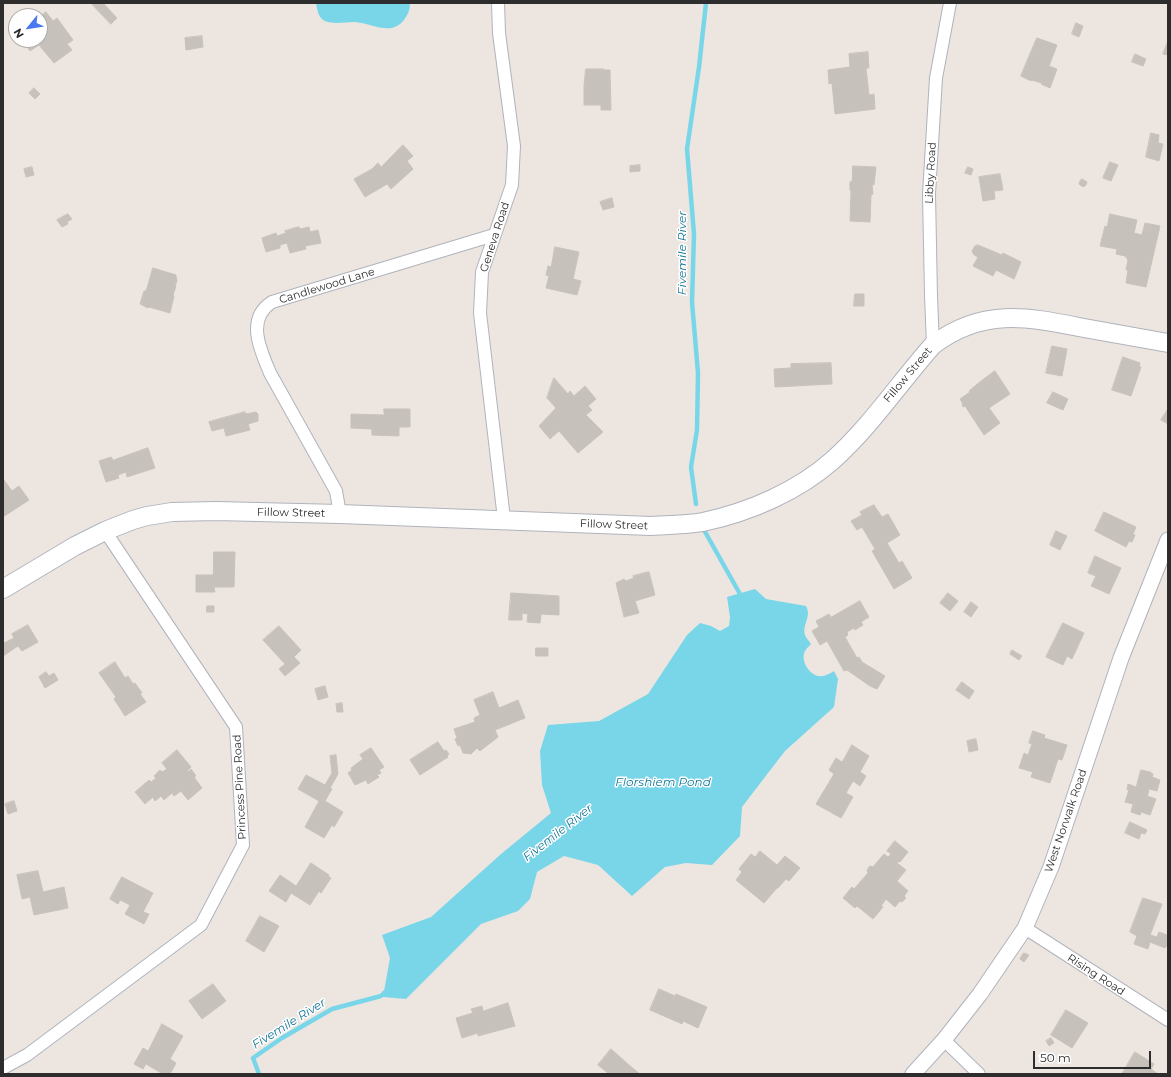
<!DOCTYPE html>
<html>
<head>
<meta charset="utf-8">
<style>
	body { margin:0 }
	#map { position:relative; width:1171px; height:1077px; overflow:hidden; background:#ede6e0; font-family:Montserrat,sans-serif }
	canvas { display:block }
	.frame { position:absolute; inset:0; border:4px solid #2d2d2d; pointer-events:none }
	.north { position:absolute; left:8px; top:8px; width:40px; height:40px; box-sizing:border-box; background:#fff; border:1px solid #ababab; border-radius:50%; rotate:240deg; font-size:11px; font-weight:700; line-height:16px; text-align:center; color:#2d2d2d }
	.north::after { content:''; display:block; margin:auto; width:14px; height:18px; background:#4978f1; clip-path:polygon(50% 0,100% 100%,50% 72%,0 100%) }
	.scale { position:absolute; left:1033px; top:1051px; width:118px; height:18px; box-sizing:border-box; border:2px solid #2d2d2d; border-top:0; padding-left:5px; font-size:12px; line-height:14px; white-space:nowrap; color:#2d2d2d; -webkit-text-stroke:3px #fff; paint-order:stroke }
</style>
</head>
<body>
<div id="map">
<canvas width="1171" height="1077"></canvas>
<div class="frame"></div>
<div class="north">N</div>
<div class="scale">50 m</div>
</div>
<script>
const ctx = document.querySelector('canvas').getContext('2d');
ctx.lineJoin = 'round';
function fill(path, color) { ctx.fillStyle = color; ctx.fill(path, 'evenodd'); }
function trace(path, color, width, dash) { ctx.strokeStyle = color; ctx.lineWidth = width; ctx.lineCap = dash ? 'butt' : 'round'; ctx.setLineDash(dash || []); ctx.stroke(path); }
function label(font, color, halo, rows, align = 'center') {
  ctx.font = font + ' Montserrat,sans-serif'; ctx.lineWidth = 3; ctx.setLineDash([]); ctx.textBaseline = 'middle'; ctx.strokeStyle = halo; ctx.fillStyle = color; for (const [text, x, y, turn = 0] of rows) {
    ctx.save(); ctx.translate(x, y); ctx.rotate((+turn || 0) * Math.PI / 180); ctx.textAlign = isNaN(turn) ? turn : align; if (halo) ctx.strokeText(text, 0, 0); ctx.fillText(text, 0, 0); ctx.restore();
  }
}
const water = new Path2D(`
	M 316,3 L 410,3 C 410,10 408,14 404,20 C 390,37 373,23 354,22 C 345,22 331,25 323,20 C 318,16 317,9 316,3 Z
	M 755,589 L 766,599 L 806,606 C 812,617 802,624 805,635 C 806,638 809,641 811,644 C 809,646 806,649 805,651 C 800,660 809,675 819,676 C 824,677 829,674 834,671 L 838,679 L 834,707 L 785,751 L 742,807 L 740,836 L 712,865 L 686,863 L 665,867 L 632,896 L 598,865 L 564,856 L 537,872 L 530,899 L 518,911 L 481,924 L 406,999 L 383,997 L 390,958 L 382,935 L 431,917 L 501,854 L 551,813 L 542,785 L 540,751 L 548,725 L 599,721 L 648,694 L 687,635 L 700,623 L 711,626 L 720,631 L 729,626 L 730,617 L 727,597 Z`);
const stream = new Path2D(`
	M 696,504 L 691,467 L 697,430 L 698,373 L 692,302 L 694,234 L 687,149 L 699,67 L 706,3
	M 704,530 L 740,594 L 742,599
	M 259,1074 L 253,1058 L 282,1038 L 332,1009 L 381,996 L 388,989`);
const building = new Path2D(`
	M 91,3 L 103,3 L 117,18 L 111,24 Z
	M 46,12 L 53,21 L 57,18 L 73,40 L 67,44 L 72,50 L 54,63 L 39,45 L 30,51 L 22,40 L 40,40 L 40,17 Z
	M 1076,23 L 1083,26 L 1079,37 L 1072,34 Z
	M 202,36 L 203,47 L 186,50 L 185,38 Z
	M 1037,38 L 1057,45 L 1049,66 L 1057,69 L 1050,88 L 1041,84 L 1042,83 L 1031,80 L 1031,81 L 1021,76 Z
	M 1168,41 L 1168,55 L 1163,54 Z
	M 868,52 L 869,68 L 866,68 L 869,95 L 874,94 L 875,109 L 835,114 L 832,83 L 829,84 L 828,70 L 850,67 L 849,54 Z
	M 1135,54 L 1146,59 L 1143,66 L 1132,62 Z
	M 586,69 L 604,69 L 604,70 L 610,70 L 611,110 L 601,110 L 601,105 L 584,105 L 584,86 Z
	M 34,88 L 40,94 L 35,99 L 29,93 Z
	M 1151,133 L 1159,135 L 1158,143 L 1163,144 L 1159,161 L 1146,157 Z
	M 403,145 L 413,156 L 407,161 L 413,169 L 391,189 L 387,184 L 365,197 L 354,179 L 372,169 L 378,163 L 381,167 Z
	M 1110,162 L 1118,165 L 1111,181 L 1103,178 Z
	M 640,165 L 640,171 L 630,172 L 630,166 Z
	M 853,166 L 876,167 L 874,185 L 872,185 L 873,194 L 871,195 L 870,222 L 850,221 L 851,191 L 850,190 L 850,182 L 852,181 Z
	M 32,167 L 34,175 L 26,177 L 24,169 Z
	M 968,167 L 973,169 L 971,175 L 965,173 Z
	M 1000,174 L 1003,190 L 994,191 L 995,199 L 983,201 L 979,177 Z
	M 1082,179 L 1087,182 L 1086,185 L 1083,187 L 1079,184 L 1080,181 Z
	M 612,198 L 614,207 L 603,210 L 600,202 Z
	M 68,214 L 72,219 L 67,222 L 68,224 L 62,227 L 57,220 Z
	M 1110,214 L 1137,220 L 1134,233 L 1142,235 L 1145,223 L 1160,226 L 1146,287 L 1126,283 L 1128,270 L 1126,270 L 1128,260 L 1125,256 L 1116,254 L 1117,249 L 1100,246 L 1105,226 L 1107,227 Z
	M 299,227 L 300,229 L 309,227 L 310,232 L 318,230 L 321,243 L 305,246 L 306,249 L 290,253 L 287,243 L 280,245 L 280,248 L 266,252 L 262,238 L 276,233 L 277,236 L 286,233 L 285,231 Z
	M 978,245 L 1002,255 L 1003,253 L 1021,262 L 1014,279 L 996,270 L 993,276 L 973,266 L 978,257 L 974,255 L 972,251 L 975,246 Z
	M 555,247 L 579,252 L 573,279 L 581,281 L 577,295 L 546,288 L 549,276 L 546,275 L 548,266 L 551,267 Z
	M 153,268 L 176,275 L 176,277 L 177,280 L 176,284 L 174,285 L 176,286 L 173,295 L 174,296 L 170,313 L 149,307 L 148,308 L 140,304 L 144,291 L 146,291 Z
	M 855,294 L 864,294 L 864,306 L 854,306 Z
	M 1052,346 L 1067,349 L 1062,376 L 1046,373 Z
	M 1123,357 L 1140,363 L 1139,367 L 1141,367 L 1131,396 L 1112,390 Z
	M 831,363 L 832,384 L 775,387 L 774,369 L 791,368 L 791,364 Z
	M 995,371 L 1010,394 L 989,408 L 1000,423 L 984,435 L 965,406 L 963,407 L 962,404 L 963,404 L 960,399 L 970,392 L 969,391 L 981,381 Z
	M 554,378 L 568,394 L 570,391 L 574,396 L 585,386 L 596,399 L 588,406 L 592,410 L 586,415 L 603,432 L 578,453 L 559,431 L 550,439 L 539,426 L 556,408 L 547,398 Z
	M 1053,392 L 1068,399 L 1063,410 L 1047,403 Z
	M 384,409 L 410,409 L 410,427 L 399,427 L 399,436 L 372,435 L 372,429 L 351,428 L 351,414 L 384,415 Z
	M 1168,409 L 1168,424 L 1161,420 Z
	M 245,412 L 246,414 L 256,412 L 258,414 L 258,421 L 248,424 L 250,430 L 226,436 L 224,428 L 212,431 L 209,422 Z
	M 148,448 L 155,468 L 127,477 L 126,472 L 118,475 L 119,478 L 106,482 L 99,461 L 111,457 L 113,460 Z
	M 4,480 L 12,491 L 19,486 L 29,500 L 3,517 Z
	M 874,505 L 882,517 L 888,514 L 900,535 L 887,543 L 899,563 L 902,561 L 912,578 L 894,589 L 872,551 L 875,549 L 862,527 L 857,530 L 851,521 L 862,515 L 860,512 Z
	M 1104,512 L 1136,527 L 1133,534 L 1135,535 L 1132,542 L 1129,541 L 1126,547 L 1095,531 Z
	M 1056,531 L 1067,536 L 1060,550 L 1050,545 Z
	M 214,552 L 235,552 L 234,587 L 214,587 L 215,592 L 196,592 L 196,575 L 213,575 Z
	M 1095,556 L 1121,568 L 1109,594 L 1091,586 L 1096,576 L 1088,573 Z
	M 649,572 L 655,595 L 635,601 L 639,613 L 624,617 L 616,583 L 624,579 L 626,581 L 634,578 L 633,576 Z
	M 511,593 L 559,596 L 559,615 L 541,614 L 540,623 L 527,622 L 528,614 L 522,613 L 522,620 L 509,620 Z
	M 948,593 L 958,601 L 950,611 L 940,603 Z
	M 860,601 L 869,617 L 861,622 L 863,625 L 855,630 L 854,628 L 847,632 L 848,635 L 845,637 L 857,658 L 859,657 L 862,662 L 885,676 L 877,689 L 870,686 L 847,670 L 844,671 L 827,641 L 820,645 L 812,631 L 819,627 L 816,621 L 829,614 L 831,617 Z
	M 971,602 L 978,607 L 971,617 L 964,612 Z
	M 207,606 L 214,606 L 214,612 L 207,612 Z
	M 1063,623 L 1084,633 L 1072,659 L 1067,656 L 1063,665 L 1046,657 Z
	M 28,625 L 38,642 L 22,651 L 18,646 L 3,656 L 3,642 L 4,643 L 14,638 L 12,634 Z
	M 279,626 L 301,650 L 294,657 L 300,663 L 285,676 L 279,669 L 285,664 L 263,640 Z
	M 536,648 L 548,648 L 548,656 L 536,656 Z
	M 1012,650 L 1022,656 L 1019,660 L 1010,654 Z
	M 115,662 L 125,678 L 128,676 L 133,684 L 135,683 L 142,693 L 140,694 L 146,702 L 125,716 L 114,699 L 116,697 L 99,673 Z
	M 46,672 L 49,676 L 54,673 L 58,680 L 45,688 L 39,677 Z
	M 962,682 L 974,691 L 969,699 L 956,690 Z
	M 325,686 L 328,697 L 318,700 L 315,689 Z
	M 493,692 L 499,708 L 518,700 L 525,718 L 495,730 L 498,737 L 480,751 L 477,748 L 471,754 L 463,753 L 460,745 L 458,746 L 455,739 L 457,738 L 454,729 L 475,722 L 474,718 L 480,715 L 474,700 Z
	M 342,703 L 343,712 L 337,712 L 336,704 Z
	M 1033,731 L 1045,735 L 1044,738 L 1067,745 L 1062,760 L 1058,759 L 1050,783 L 1031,777 L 1033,772 L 1019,768 L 1024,753 L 1028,755 L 1032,744 L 1029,743 Z
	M 976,739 L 978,750 L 969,752 L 967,741 Z
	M 438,742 L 444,751 L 446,750 L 449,754 L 447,756 L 448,757 L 420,775 L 410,760 Z
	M 852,745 L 869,756 L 860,772 L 866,776 L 860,786 L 853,781 L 846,793 L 853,797 L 841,818 L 816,804 L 834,774 L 829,770 L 836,758 L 842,762 Z
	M 371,748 L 384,767 L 379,770 L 381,773 L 377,775 L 379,777 L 368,784 L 366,780 L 355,785 L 348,773 L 352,770 L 351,768 L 363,759 L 360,755 Z
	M 177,750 L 191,767 L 187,771 L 188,772 L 191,769 L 196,776 L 194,777 L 202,788 L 188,800 L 181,791 L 174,796 L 172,793 L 164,800 L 161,796 L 155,801 L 153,797 L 145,804 L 135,792 L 149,780 L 151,782 L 156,778 L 154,776 L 160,770 L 162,772 L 167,769 L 162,763 Z
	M 336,755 L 338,774 L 330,788 L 332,789 L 325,801 L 343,812 L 334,827 L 332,825 L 324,838 L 305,827 L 319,801 L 298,789 L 306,775 L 325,785 L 332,773 L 330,756 Z
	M 1141,770 L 1150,772 L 1153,774 L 1152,777 L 1160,780 L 1157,791 L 1149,789 L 1148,790 L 1149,791 L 1147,796 L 1156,799 L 1150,815 L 1141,812 L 1140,815 L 1131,812 L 1133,804 L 1125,802 L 1129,790 L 1127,790 L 1128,784 L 1136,787 Z
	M 14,801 L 17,811 L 8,814 L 5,804 Z
	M 1130,822 L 1147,830 L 1145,834 L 1141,833 L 1139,839 L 1125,833 Z
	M 895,841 L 908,852 L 900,862 L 899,861 L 897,863 L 906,870 L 897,881 L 908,891 L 904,896 L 906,898 L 902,902 L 900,901 L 895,907 L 886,899 L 881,906 L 883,907 L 873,919 L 857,906 L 855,908 L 843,898 L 852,887 L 854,889 L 868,873 L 867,870 L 870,866 L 873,867 L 884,854 L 888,857 L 891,854 L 887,851 Z
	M 760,851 L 777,865 L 785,856 L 800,868 L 789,881 L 786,879 L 778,888 L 777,888 L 764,903 L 736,880 L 742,872 L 739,869 L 751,854 L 755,857 Z
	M 311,863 L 329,875 L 328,876 L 331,878 L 321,893 L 319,891 L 310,905 L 291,893 L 286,902 L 269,891 L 280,875 L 296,886 Z
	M 38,871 L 43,892 L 64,887 L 68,908 L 34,915 L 30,897 L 22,899 L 17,875 Z
	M 122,877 L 153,893 L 143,912 L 149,914 L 144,924 L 125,914 L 130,905 L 120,900 L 118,904 L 110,899 Z
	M 1143,898 L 1162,904 L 1150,935 L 1157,937 L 1159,932 L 1167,935 L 1168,933 L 1168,947 L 1166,946 L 1165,948 L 1150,942 L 1148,949 L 1134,944 L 1137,936 L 1130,932 Z
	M 260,916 L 279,926 L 264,952 L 246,941 Z
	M 1024,953 L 1029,955 L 1024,962 L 1020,959 Z
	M 213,984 L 226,1001 L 202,1019 L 189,1001 Z
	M 659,989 L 675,996 L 676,994 L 707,1007 L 698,1028 L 683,1021 L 682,1024 L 680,1023 L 650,1010 Z
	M 508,1003 L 515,1026 L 478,1036 L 478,1033 L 462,1038 L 456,1018 L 473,1013 L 471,1009 L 482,1006 L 483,1011 Z
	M 1066,1010 L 1088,1023 L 1072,1048 L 1051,1035 Z
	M 162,1024 L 183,1036 L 170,1059 L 176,1063 L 170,1074 L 163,1074 L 146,1064 L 143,1069 L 134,1064 L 143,1048 L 148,1051 Z
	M 1051,1038 L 1054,1043 L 1049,1046 L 1046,1041 Z
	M 611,1049 L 629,1065 L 640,1074 L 609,1074 L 598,1065 Z
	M 1135,1052 L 1154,1064 L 1151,1069 L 1158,1074 L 1122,1074 Z`);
const minor = new Path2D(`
	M 498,3 L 499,33 L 514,146 L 512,185 L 482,272 L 480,313 L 504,519
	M 933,345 L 931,296 L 929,194 L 936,78 L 950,3
	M 340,514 L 336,491 L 270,373 C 261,351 245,319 272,302 L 494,235
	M 1025,928 L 1168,1020
	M 944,1040 L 979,1074
	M 3,1068 L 27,1055 L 201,925 L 243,845 L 236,727 L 105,531`);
const tertiary = new Path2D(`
	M 913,1074 L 944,1040 L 980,994 L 1025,928 L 1051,867 L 1121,658 L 1168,540`);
const secondary = new Path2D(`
	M 3,589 L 75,546 L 105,531 L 133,520 L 147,516 L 172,512 L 216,511 L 340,514 L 651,526 C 668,525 687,525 703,522 C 750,512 798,491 833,460 C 871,426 900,382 933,345 C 983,307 1028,317 1084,328 C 1112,333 1140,338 1168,343`);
const streetNames = [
	["Libby Road",931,173,-87],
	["Geneva Road",495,237,-72],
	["Candlewood Lane",327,286,-17],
	["Fillow Street",908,375,-50],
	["Fillow Street",291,513,1],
	["Fillow Street",614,525,2],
	["Princess Pine Road",240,787,-93],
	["West Norwalk Road",1066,821,-71],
	["Rising Road",1096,975,33]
];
const waterNames = [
	["Fivemile River",682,253,-90],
	["Florshiem Pond",663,782],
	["Fivemile River",558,833,-38],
	["Fivemile River",289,1024,-32]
];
fill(water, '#79d6e9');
trace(stream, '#79d6e9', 4.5);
fill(building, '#c6c1bb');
trace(building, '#c9c2b9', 1);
trace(minor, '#b0b3bc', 14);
trace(tertiary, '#b0b3bc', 17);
trace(secondary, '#b0b3bc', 20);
trace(minor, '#fff', 12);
trace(tertiary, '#fff', 15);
trace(secondary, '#fff', 18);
label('11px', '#2d2d2d', '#fff', streetNames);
label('italic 12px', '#147899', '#fff', waterNames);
</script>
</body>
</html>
